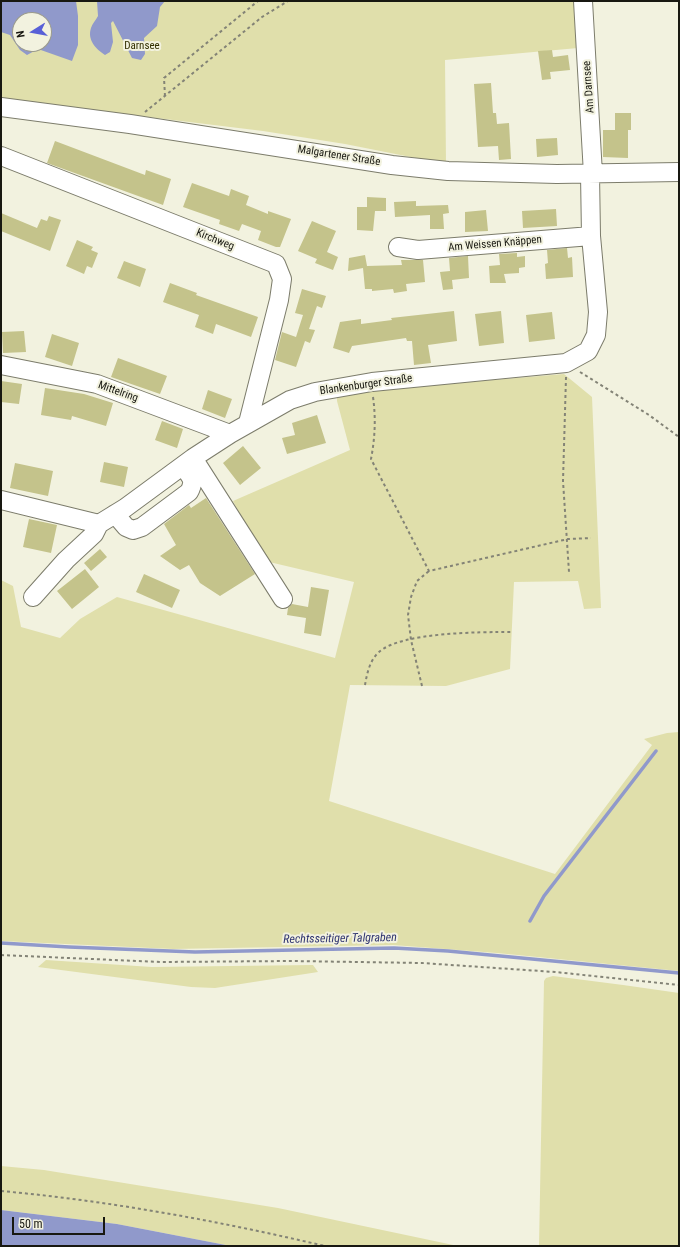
<!DOCTYPE html>
<html>
<head>
<meta charset="utf-8">
<style>
	body { margin:0 }
	#map { position:relative; width:680px; height:1247px; overflow:hidden; background:#f2f2df; font-family:"Roboto Condensed",sans-serif }
	canvas { display:block }
	.frame { position:absolute; inset:0; border:2px solid #181811; pointer-events:none }
	.north { position:absolute; left:12px; top:12px; width:40px; height:40px; box-sizing:border-box; background:#f2f2df; border:1px solid #9b9b8d; border-radius:50%; rotate:259deg; font-size:11px; font-weight:700; line-height:16px; text-align:center; color:#181811 }
	.north::after { content:''; display:block; margin:auto; width:14px; height:18px; background:#5860d7; clip-path:polygon(50% 0,100% 100%,50% 72%,0 100%) }
	.scale { position:absolute; left:12px; top:1217px; width:93px; height:18px; box-sizing:border-box; border:2px solid #181811; border-top:0; padding-left:5px; font-size:12px; line-height:14px; white-space:nowrap; color:#181811; -webkit-text-stroke:3px #f2f2df; paint-order:stroke }
</style>
</head>
<body>
<div id="map">
<canvas width="680" height="1247"></canvas>
<div class="frame"></div>
<div class="north">N</div>
<div class="scale">50 m</div>
</div>
<script>
const ctx = document.querySelector('canvas').getContext('2d');
ctx.lineJoin = 'round';
function fill(path, color) { ctx.fillStyle = color; ctx.fill(path, 'evenodd'); }
function trace(path, color, width, dash) { ctx.strokeStyle = color; ctx.lineWidth = width; ctx.lineCap = dash ? 'butt' : 'round'; ctx.setLineDash(dash || []); ctx.stroke(path); }
function label(font, color, halo, rows, align = 'center') {
  ctx.font = font + ' "Roboto Condensed",sans-serif'; ctx.lineWidth = 4; ctx.setLineDash([]); ctx.textBaseline = 'middle'; ctx.strokeStyle = halo; ctx.fillStyle = color; for (const [text, x, y, turn = 0] of rows) {
    ctx.save(); ctx.translate(x, y); ctx.rotate((+turn || 0) * Math.PI / 180); ctx.textAlign = isNaN(turn) ? turn : align; if (halo) ctx.strokeText(text, 0, 0); ctx.fillText(text, 0, 0); ctx.restore();
  }
}
const green = new Path2D(`
	M 1,1 L 575,1 L 578,48 L 445,60 L 446,164 L 345,144 L 263,131 L 1,99 ZM 20,20 L 44,20 L 44,44 L 20,44 Z
	M 564,374 L 592,397 L 601,608 L 584,609 L 578,581 L 514,582 L 510,669 L 446,686 L 350,685 L 329,801 L 555,874 L 652,745 L 644,739 L 667,733 L 679,732 L 679,971 L 497,953 L 393,945 L 173,949 L 1,941 L 1,580 L 13,586 L 21,627 L 60,638 L 80,619 L 117,597 L 335,658 L 354,582 L 265,561 L 233,501 L 350,450 L 337,401 L 337,393 Z
	M 46,960 L 152,967 L 313,965 L 318,972 L 215,988 L 191,987 L 38,967 Z
	M 553,976 L 623,985 L 679,993 L 679,1246 L 539,1246 L 544,981 L 546,978 Z
	M 1,1166 L 44,1170 L 278,1208 L 458,1246 L 231,1246 L 117,1224 L 1,1210 Z`);
const water = new Path2D(`
	M 1,1 L 76,1 L 78,16 L 78,45 L 72,61 L 38,49 L 27,55 L 20,50 L 10,35 L 1,32 ZM 20,20 L 44,20 L 44,44 L 20,44 Z
	M 97,1 L 110,2 L 110,1 L 165,1 L 160,7 L 157,26 L 144,38 L 145,54 L 141,60 L 132,58 L 113,21 L 111,23 L 113,42 L 110,52 L 105,55 C 96,49 87,40 91,28 C 92,24 96,20 98,16 Z
	M 1,1210 L 117,1224 L 231,1246 L 1,1246 Z`);
const stream = new Path2D(`
	M 530,921 L 544,896 L 656,751
	M 1,943 L 69,947 L 195,952 L 394,948 L 448,951 L 679,973`);
const building = new Path2D(`
	M 552,50 L 553,57 L 568,55 L 570,70 L 550,72 L 551,79 L 542,80 L 538,51 Z
	M 491,83 L 493,113 L 496,113 L 497,124 L 509,123 L 511,159 L 499,160 L 498,146 L 478,147 L 474,84 Z
	M 615,113 L 631,113 L 631,130 L 628,130 L 628,158 L 603,157 L 603,130 L 615,130 Z
	M 557,138 L 558,155 L 537,157 L 536,139 Z
	M 55,141 L 145,175 L 146,170 L 171,179 L 163,205 L 47,163 Z
	M 192,183 L 229,196 L 231,189 L 249,196 L 246,205 L 268,214 L 268,211 L 291,219 L 280,247 L 276,247 L 258,240 L 261,231 L 242,224 L 239,231 L 219,224 L 220,220 L 183,207 Z
	M 367,197 L 386,198 L 386,211 L 375,211 L 373,231 L 357,230 L 357,207 L 367,207 Z
	M 416,201 L 416,206 L 448,205 L 449,213 L 443,214 L 444,229 L 430,229 L 430,215 L 395,217 L 394,202 Z
	M 556,209 L 557,226 L 523,228 L 522,211 Z
	M 486,210 L 488,231 L 465,232 L 465,212 Z
	M 1,213 L 37,228 L 41,219 L 47,221 L 49,216 L 61,220 L 50,251 L 1,231 Z
	M 312,221 L 336,231 L 327,252 L 338,257 L 333,270 L 315,263 L 317,259 L 298,251 Z
	M 77,240 L 93,247 L 91,250 L 98,253 L 92,268 L 87,266 L 84,274 L 66,266 Z
	M 567,248 L 568,258 L 572,257 L 573,277 L 546,279 L 545,264 L 548,263 L 547,250 Z
	M 517,253 L 517,257 L 525,256 L 525,267 L 519,268 L 519,273 L 504,274 L 506,283 L 490,283 L 489,266 L 500,265 L 499,254 Z
	M 365,255 L 367,266 L 402,265 L 401,260 L 423,260 L 425,282 L 406,284 L 407,291 L 394,293 L 393,289 L 372,291 L 372,289 L 365,289 L 363,268 L 348,271 L 349,258 Z
	M 468,256 L 469,278 L 452,280 L 453,289 L 443,290 L 440,272 L 450,271 L 449,258 Z
	M 124,261 L 146,269 L 140,287 L 117,278 Z
	M 170,283 L 197,293 L 196,295 L 258,317 L 251,337 L 216,324 L 213,334 L 195,327 L 199,315 L 163,302 Z
	M 302,289 L 326,296 L 322,308 L 317,306 L 309,329 L 315,330 L 310,343 L 305,341 L 296,367 L 275,360 L 282,332 L 296,337 L 303,315 L 295,313 Z
	M 454,311 L 457,341 L 428,345 L 431,363 L 414,365 L 412,341 L 407,341 L 406,338 L 352,346 L 349,353 L 333,348 L 340,322 L 361,319 L 361,324 L 392,320 L 391,318 Z
	M 501,311 L 504,343 L 479,346 L 475,314 Z
	M 552,312 L 555,339 L 529,342 L 526,315 Z
	M 24,331 L 26,352 L 3,353 L 2,332 Z
	M 52,334 L 79,343 L 72,366 L 45,357 Z
	M 118,358 L 167,376 L 160,394 L 111,377 Z
	M 1,381 L 22,384 L 19,404 L 1,402 Z
	M 45,388 L 84,394 L 113,403 L 106,426 L 72,416 L 71,420 L 41,415 Z
	M 208,390 L 232,399 L 225,418 L 202,409 Z
	M 317,415 L 326,443 L 287,454 L 282,438 L 295,435 L 292,423 Z
	M 162,421 L 183,429 L 177,448 L 155,440 Z
	M 243,446 L 261,468 L 240,485 L 223,463 Z
	M 104,462 L 128,467 L 124,487 L 100,482 Z
	M 15,463 L 53,471 L 48,496 L 10,488 Z
	M 206,498 L 255,574 L 220,596 L 200,583 L 189,565 L 180,570 L 160,556 L 176,545 L 164,524 L 189,505 L 191,508 Z
	M 29,519 L 57,525 L 51,553 L 23,547 Z
	M 100,549 L 107,557 L 91,571 L 84,563 Z
	M 85,569 L 99,587 L 72,609 L 57,591 Z
	M 144,574 L 180,590 L 172,608 L 136,592 Z
	M 311,587 L 329,590 L 321,636 L 304,633 L 306,618 L 287,615 L 288,608 L 292,604 L 308,607 Z`);
const path = new Path2D(`
	M 165,96 L 164,78 L 258,1
	M 145,112 L 262,17 L 288,1
	M 580,372 L 649,415 L 679,437
	M 566,377 L 563,481 L 569,572
	M 373,397 C 376,418 375,438 371,459 L 429,571 L 568,539 L 591,538
	M 365,685 C 367,673 370,660 379,652 C 401,632 481,632 511,632
	M 422,686 L 411,640 L 408,615 L 411,597 L 417,581 L 429,571
	M 1,955 L 160,962 L 292,961 L 422,963 L 555,972 L 679,985
	M 1,1191 C 111,1201 218,1221 325,1246`);
const minor = new Path2D(`
	M 583,1 L 593,174
	M 1,107 L 130,124 L 392,165 L 448,171 L 557,174 L 679,172
	M 1,156 L 276,264 L 282,279 L 279,300 L 248,423
	M 398,247 L 418,250 L 591,236
	M 1,365 L 97,384 L 230,434
	M 193,458 L 283,599
	M 1,500 L 99,524 L 125,508 L 193,458 L 230,434 L 290,400 L 315,392 L 372,382 L 566,363 L 588,351 L 596,335 L 598,312 L 591,236 L 590,174
	M 115,514 L 126,527 L 133,530 L 142,527 L 189,492 C 196,479 190,477 183,466
	M 33,597 L 66,560 L 94,534 L 99,524`);
const parkNames = [
	["Darnsee",142,46]
];
const streetNames = [
	["Am Darnsee",589,87,-94],
	["Malgartener Straße",339,156,9],
	["Kirchweg",215,240,22],
	["Am Weissen Knäppen",495,244,-5],
	["Blankenburger Straße",366,385,-8],
	["Mittelring",118,392,20]
];
const waterNames = [
	["Rechtsseitiger Talgraben",340,939,-1]
];
fill(green, '#e0dfab');
fill(water, '#9099cb');
trace(stream, '#9099cb', 3.5);
fill(building, '#c4c38b');
trace(minor, '#7c7c6b', 20);
trace(path, '#838376', 2, [3, 3]);
trace(minor, '#fff', 18);
label('11px', '#323002', '#f2f2df', parkNames);
label('11px', '#181811', '#f2f2df', streetNames);
label('italic 12px', '#2e3370', '#f2f2df', waterNames);
</script>
</body>
</html>
